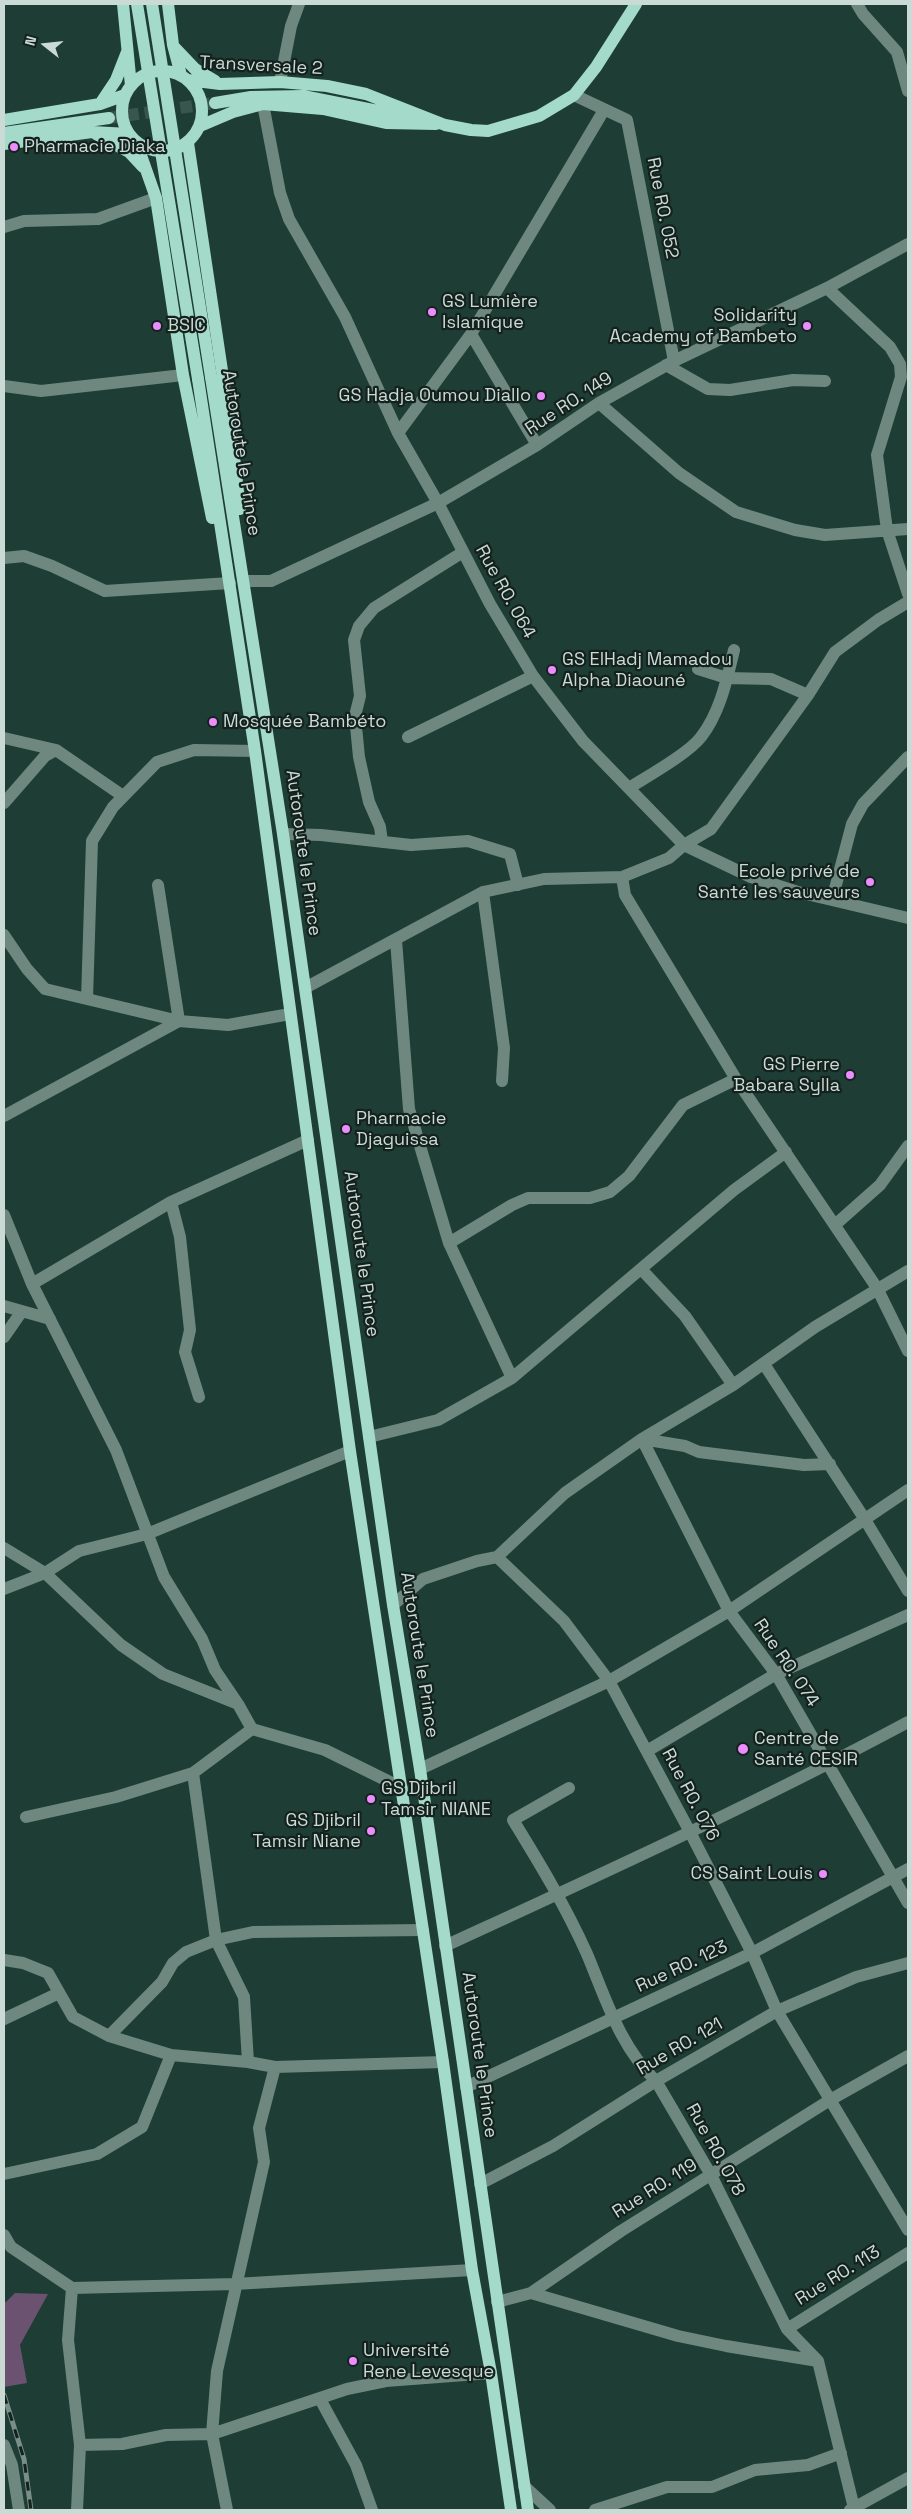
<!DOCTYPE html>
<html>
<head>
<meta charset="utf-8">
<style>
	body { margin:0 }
	#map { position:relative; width:912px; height:2514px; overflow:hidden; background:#1e3e35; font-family:"Space Grotesk",sans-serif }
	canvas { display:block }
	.frame { position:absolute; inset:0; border:5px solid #cadbd6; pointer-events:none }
	.north { position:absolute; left:20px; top:20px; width:50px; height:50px; -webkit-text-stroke:4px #14211d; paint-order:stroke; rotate:286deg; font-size:14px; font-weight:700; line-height:20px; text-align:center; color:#cadbd6 }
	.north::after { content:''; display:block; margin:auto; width:18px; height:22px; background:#cadbd6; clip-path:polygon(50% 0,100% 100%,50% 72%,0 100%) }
</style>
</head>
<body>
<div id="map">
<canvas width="912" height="2514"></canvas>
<div class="frame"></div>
<div class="north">N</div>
</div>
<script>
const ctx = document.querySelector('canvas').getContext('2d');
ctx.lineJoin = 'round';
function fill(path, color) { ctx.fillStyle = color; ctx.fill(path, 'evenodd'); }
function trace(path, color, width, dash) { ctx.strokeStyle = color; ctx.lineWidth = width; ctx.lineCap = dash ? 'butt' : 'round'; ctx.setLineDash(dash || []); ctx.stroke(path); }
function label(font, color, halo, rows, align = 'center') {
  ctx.font = font + ' "Space Grotesk",sans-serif'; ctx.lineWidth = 4.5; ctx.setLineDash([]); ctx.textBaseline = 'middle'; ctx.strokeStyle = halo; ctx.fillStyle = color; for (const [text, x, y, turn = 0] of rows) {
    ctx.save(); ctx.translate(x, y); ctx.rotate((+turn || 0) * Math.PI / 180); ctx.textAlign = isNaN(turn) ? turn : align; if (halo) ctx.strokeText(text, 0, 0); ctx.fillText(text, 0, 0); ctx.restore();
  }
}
const green = new Path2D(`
	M 15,2293 L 48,2294 L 20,2345 L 27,2383 L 4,2387 L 4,2301 L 6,2302 Z`);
const majorTunnel = new Path2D(`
	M 109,118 L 215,103`);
const minor = new Path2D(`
	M 857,4 L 863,14 L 897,52 L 908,91
	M 280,82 L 291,26 L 299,4
	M 574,95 L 627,120 L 674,361
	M 263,104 L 280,193 L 289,219 L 345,317 L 398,433 L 438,503 L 490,604 L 533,676 L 583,741 L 684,845 L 751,877 L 798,892 L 908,918
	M 4,227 L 24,221 L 98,219 L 156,198
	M 827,288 L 890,347 L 900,364 L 901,377 L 877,455 L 887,530 L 908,594
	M 471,334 L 537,445
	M 666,365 L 708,389 L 730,390 L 793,380 L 825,381
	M 4,386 L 41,391 L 183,375
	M 599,403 L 679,473 L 736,512 L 795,530 L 825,535 L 908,529
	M 398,433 L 471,334 L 604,110
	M 4,558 L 24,556 L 52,566 L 105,591 L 230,583
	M 245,581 L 271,581 L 438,503 L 537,445 L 599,403 L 674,361 L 827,288 L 908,244
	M 698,669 L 727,678 L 771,679 L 808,695
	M 408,737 L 533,676
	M 4,738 L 56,750 L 123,796
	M 629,788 C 648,776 689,753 701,737 C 720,713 727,679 734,650
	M 4,803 L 45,756 L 56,750
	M 283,834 L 321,835 L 411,845 L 468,841 L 510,854 L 518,885
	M 382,842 L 380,827 L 369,802 L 359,757 L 355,716 L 360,696 L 354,640 L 359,626 L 374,608 L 463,552
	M 622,877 L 625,895 L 736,1079 L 877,1288 L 908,1351
	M 483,892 L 504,1048 L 502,1081
	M 832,900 L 852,824 L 863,804 L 908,757
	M 4,935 L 27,969 L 45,989 L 179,1021 L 228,1025 L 290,1014
	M 396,940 L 409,1109 L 449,1243 L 512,1378
	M 305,988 L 483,892 L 544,879 L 622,877 L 669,858 L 684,845 L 711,829 L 808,695 L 835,652 L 878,620 L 908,602
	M 87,999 L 92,841 L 113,807 L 157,762 L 194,750 L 255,751
	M 4,1116 L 179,1021 L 158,885
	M 171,1202 L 180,1237 L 190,1330 L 185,1352 L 199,1397
	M 4,1215 L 32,1284 L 116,1450 L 164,1577 L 202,1639 L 215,1670 L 238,1704
	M 836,1224 L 880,1185 L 908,1146
	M 449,1243 L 512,1205 L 528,1198 L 590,1198 L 610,1192 L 629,1176 L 683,1105 L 736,1079
	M 642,1270 L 685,1316 L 733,1385
	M 32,1284 L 171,1202 L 308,1140
	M 4,1306 L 50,1319
	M 4,1337 L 22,1311
	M 764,1364 L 864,1518 L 908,1591
	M 369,1437 L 438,1420 L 512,1378 L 734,1190 L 786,1152
	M 642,1439 L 729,1611 L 776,1674 L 908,1903
	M 642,1439 L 685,1446 L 699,1452 L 804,1465 L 830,1464
	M 4,1548 L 45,1573 L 121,1645 L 163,1674 L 238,1704 L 252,1729 L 325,1750 L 402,1788
	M 497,1557 L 564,1621 L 609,1681 L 690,1832 L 752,1953 L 777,2011 L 908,2230
	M 4,1589 L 45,1573 L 79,1551 L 147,1534 L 350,1451
	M 393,1605 L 423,1579 L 477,1561 L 497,1557 L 565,1493 L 642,1439 L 733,1385 L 815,1327 L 908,1271
	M 647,1751 L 776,1674 L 908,1615
	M 420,1769 L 609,1681 L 729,1611 L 908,1490
	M 193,1773 L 216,1940 L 253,1932 L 423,1930
	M 569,1788 L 513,1820 C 540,1864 566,1907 587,1954 C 606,1999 620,2047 656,2081 L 711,2175 L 787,2329 L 818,2361 L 854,2508
	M 26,1817 L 116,1797 L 193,1773 L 252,1729
	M 445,1946 C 601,1874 757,1803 908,1722
	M 4,1960 L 23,1963 L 48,1973 L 73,2017 L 109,2036 L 171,2055 L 248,2062 L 275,2067 L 443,2062
	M 4,2019 L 59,1993
	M 109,2036 L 162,1982 L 173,1963 L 186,1952 L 216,1940 L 244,1997 L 248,2062
	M 466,2087 L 752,1953 L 908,1869
	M 4,2174 L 97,2154 L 142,2127 L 171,2055
	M 480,2184 L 553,2146 L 656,2081 L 777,2011 L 856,1977 L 908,1963
	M 4,2235 L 11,2247 L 72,2288 L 235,2284 L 472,2270
	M 72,2288 L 68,2340 L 80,2445 L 77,2510
	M 531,2293 L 678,2336 L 726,2346 L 818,2361
	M 497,2302 L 531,2293 L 621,2231 L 830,2100 L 908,2056
	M 787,2329 L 908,2253
	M 320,2399 L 356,2465 L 372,2510
	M 4,2445 L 12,2465 L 19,2510
	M 80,2445 L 122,2444 L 166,2435 L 212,2434 L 347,2389 L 386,2381 L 491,2373
	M 524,2486 L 550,2510
	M 227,2510 L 212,2434 L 217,2371 L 264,2162 L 259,2128 L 275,2067
	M 595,2510 L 667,2487 L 712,2487 L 755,2470 L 808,2465 L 841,2453
	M 850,2510 L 908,2478`);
const major = new Path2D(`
	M 123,4 L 131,86
	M 168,4 L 173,45 L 181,75
	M 175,48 L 195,69 L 215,81
	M122 111a40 40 0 1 1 80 0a40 40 0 1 1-80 0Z
	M 188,80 L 220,84 L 280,82 L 327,86 L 366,94 L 445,125 L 471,130 L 488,131 L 539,116 L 574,95 L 596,67 L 636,4
	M 215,103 L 251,97 L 303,96 L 408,117
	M 100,104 L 116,80 L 127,52
	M 4,120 L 100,104 L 125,95
	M 200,126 L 233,112 L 263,104 L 323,109 L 386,123 L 436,124
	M 4,133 L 109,118
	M 96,134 L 129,152 L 143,167
	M 188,143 L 231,431 L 240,509
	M 4,144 L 92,132 L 129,134
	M 137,144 L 156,198 L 183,375 L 212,518
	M 211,377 L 283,834 L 393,1605 L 420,1769 L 528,2510
	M 198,379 L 255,751 L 350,1451 L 443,2062 L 472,2270 L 491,2373 L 511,2510`);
const rail = new Path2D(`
	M 4,2395 L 24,2459 L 31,2510`);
const majorBridge = new Path2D(`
	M 137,4 L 198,379
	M 152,4 L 211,377`);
const markers = [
	[14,147,5,"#eb8dfc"],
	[432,312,5,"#eb8dfc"],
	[157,326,5,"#eb8dfc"],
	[807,326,5,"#eb8dfc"],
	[541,396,5,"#eb8dfc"],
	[552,670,5,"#eb8dfc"],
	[213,722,5,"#eb8dfc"],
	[870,882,5,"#eb8dfc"],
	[850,1075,5,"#eb8dfc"],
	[346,1129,5,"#eb8dfc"],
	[743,1749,6,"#eb8dfc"],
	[371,1799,5,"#eb8dfc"],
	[371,1831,5,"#eb8dfc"],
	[823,1874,5,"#eb8dfc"],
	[353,2361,5,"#eb8dfc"]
];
const streetNames = [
	["Transversale 2",261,66,3],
	["Rue RO. 052",662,208,79],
	["Rue RO. 149",569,404,-33],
	["Autoroute le Prince",241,453,81],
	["Rue RO. 064",505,592,61],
	["Autoroute le Prince",303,853,82],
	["Autoroute le Prince",361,1254,82],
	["Autoroute le Prince",419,1655,81],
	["Rue RO. 074",786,1663,56],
	["Rue RO. 076",690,1795,62],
	["Rue RO. 123",682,1967,-25],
	["Rue RO. 121",680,2047,-30],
	["Autoroute le Prince",479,2055,82],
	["Rue RO. 078",715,2150,61],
	["Rue RO. 119",655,2189,-32],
	["Rue RO. 113",838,2276,-32]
];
const poiNames = [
	["Pharmacie Diaka",24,147],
	["GS Lumière",442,302],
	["Islamique",442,323],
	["Solidarity",797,316,"right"],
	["Academy of Bambeto",797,337,"right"],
	["BSIC",167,326],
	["GS Hadja Oumou Diallo",531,396,"right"],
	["GS ElHadj Mamadou",562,660],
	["Alpha Diaouné",562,681],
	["Mosquée Bambéto",223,722],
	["Ecole privé de",860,872,"right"],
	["Santé les sauveurs",860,893,"right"],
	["GS Pierre",840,1065,"right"],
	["Babara Sylla",840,1086,"right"],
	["Pharmacie",356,1119],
	["Djaguissa",356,1140],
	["Centre de",754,1739],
	["Santé CESIR",754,1760],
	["GS Djibril",381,1789],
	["Tamsir NIANE",381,1810],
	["GS Djibril",361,1821,"right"],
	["Tamsir Niane",361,1842,"right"],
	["CS Saint Louis",813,1874,"right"],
	["Université",363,2351],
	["Rene Levesque",363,2372]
];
fill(green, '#6c5271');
trace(majorTunnel, '#38564d', 12, [12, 6]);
trace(minor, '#6e8880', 12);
trace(major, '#a3dac9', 12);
trace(rail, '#778f88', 5);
trace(rail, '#14211d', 3, [9]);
trace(majorBridge, '#a3dac9', 12);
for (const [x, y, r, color] of markers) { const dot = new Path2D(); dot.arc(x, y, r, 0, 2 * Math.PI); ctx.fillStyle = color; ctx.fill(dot); trace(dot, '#14211d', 2); }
label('18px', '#cadbd6', '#14211d', streetNames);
label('18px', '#cadbd6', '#14211d', poiNames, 'left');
</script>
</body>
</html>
